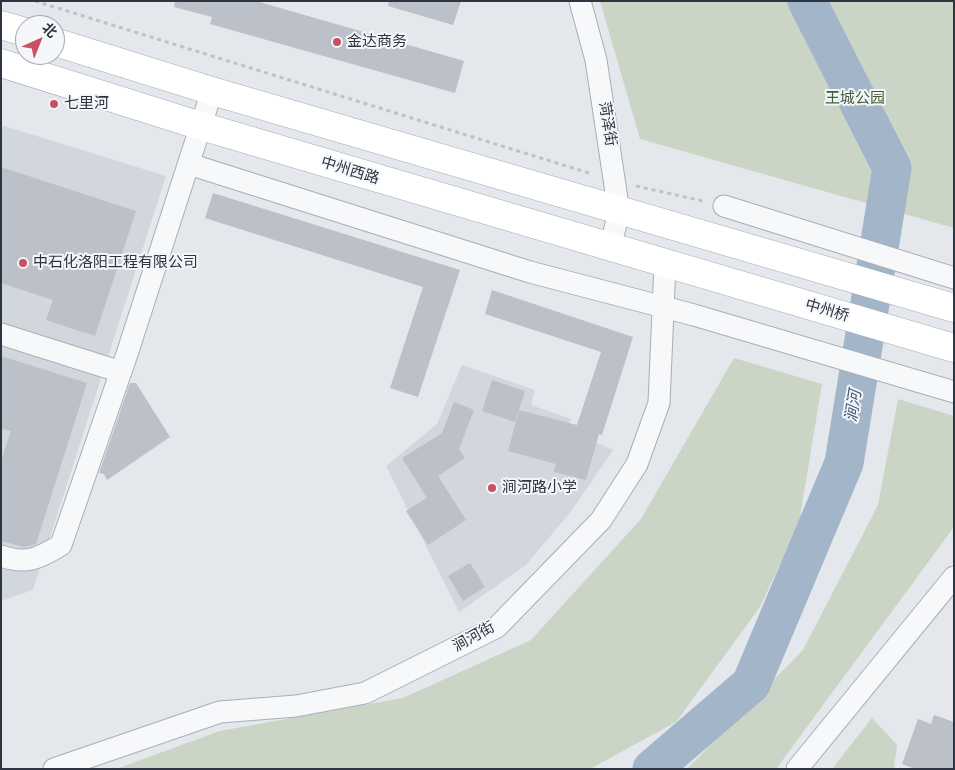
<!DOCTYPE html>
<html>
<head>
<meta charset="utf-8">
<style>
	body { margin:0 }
	#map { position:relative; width:955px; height:770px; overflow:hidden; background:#e4e7eb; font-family:"Space Grotesk","Noto Sans SC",sans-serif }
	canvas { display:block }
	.frame { position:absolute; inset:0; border:2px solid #2d3543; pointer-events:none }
	.north { position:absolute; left:15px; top:15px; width:50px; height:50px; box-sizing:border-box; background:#f4f6f9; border:1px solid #a4a9b0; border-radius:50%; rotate:44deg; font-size:14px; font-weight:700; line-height:20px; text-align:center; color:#2d3543 }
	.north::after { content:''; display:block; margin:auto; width:18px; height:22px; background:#c85164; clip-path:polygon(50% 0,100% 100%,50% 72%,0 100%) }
</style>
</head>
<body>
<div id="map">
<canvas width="955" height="770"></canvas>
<div class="frame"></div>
<div class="north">北</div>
</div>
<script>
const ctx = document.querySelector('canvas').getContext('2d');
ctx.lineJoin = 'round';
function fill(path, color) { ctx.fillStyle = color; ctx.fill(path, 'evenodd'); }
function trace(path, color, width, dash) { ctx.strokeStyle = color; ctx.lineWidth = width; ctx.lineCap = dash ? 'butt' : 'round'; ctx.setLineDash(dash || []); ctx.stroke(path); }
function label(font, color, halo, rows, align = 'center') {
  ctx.font = font + ' "Space Grotesk","Noto Sans SC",sans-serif'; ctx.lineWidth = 4; ctx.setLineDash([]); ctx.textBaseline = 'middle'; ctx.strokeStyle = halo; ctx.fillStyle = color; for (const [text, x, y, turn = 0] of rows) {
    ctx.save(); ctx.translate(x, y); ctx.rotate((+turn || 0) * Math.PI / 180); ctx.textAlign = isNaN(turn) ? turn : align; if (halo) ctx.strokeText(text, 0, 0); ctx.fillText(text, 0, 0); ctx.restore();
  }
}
const built = new Path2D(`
	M 1,125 L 166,176 L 33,590 L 1,601 Z
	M 462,365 L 535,390 L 531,405 L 571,419 L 567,429 L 613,450 L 572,510 L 526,565 L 459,612 L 386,466 L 437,424 Z`);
const green = new Path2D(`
	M 600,1 L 954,1 L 954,228 L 640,139 Z
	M 734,358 L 822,384 L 799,523 L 760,607 L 676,722 L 590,769 L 116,769 L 220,731 L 403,698 L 531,640 L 641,519 Z
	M 898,399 L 954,416 L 954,527 L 776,769 L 687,769 L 803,650 L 878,505 Z
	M 872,718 L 897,745 L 894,767 L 897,769 L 832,769 Z`);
const river = new Path2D(`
	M 652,769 L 751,684 L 844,463 L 892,168 L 807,1`);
const building = new Path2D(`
	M 175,1 L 256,1 L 464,61 L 455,93 L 210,24 L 212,17 L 174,7 Z
	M 389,1 L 461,1 L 453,25 L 388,6 Z
	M 1,167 L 136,211 L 95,336 L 46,320 L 53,300 L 1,283 Z
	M 213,193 L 460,270 L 418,397 L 390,388 L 423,287 L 205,218 Z
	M 492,290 L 633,337 L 602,435 L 599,434 L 586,480 L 554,472 L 556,464 L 508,451 L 519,410 L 577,425 L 601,352 L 485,314 Z
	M 1,356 L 87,383 L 36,544 L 24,547 L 1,541 L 1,461 L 11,431 L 1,428 Z
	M 492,380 L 525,391 L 515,422 L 482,411 Z
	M 130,383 L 136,383 L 170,437 L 107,480 L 104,474 L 99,473 Z
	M 454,402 L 474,410 L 459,449 L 465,458 L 438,476 L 466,520 L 428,545 L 406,511 L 427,498 L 402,458 L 442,433 Z
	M 470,563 L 485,587 L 463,601 L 448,576 Z
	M 934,715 L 954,722 L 954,769 L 915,769 L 902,764 L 918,719 L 931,724 Z`);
const path = new Path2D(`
	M 35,1 L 592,174
	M 636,186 L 703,201`);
const minor = new Path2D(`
	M 580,1 L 596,60 L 619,212 L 610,248
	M 189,164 L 530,272 L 694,315 L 954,392
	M 724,206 L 954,278
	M 1,334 L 121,372
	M 1,556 C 26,565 40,558 61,545 L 127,354 L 212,91
	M 54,769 L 220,712 L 296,706 L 365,693 L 497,627 L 601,520 L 637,464 L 659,403 L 665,264
	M 797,769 L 954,577`);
const major = new Path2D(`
	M 1,25 L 25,32
	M 55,42 L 212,91 L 954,308
	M 1,63 L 201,126 L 954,348`);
const markers = [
	[337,42,5,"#c85164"],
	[54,104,5,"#c85164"],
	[23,263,5,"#c85164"],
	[492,488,5,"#c85164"]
];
const poiNames = [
	["金达商务",347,42],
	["七里河",64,104],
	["中石化洛阳工程有限公司",33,263],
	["涧河路小学",502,488]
];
const parkNames = [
	["王城公园",855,99]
];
const streetNames = [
	["菏泽街",607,124,81],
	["中州西路",350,171,17],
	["中州桥",827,311,16],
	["涧河街",474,637,-29]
];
const waterNames = [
	["涧河",854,406,-81]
];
fill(built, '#d2d6dd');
fill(green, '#cad5c6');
trace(river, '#a2b5c9', 39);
fill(building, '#bcc0c8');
trace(minor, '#a9aeb5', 23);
trace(major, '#a4acb6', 29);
trace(path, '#bec1c7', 3, [4, 4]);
trace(minor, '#f7f8fa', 21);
trace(major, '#fff', 28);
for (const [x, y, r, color] of markers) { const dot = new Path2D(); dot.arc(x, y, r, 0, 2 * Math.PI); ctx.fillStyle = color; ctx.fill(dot); trace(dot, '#f4f6f9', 2); }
label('15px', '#2d3543', '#f4f6f9', poiNames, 'left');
label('15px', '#415e3a', '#f4f6f9', parkNames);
label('15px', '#2d3543', '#f4f6f9', streetNames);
label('italic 16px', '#385475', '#f4f6f9', waterNames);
</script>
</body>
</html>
